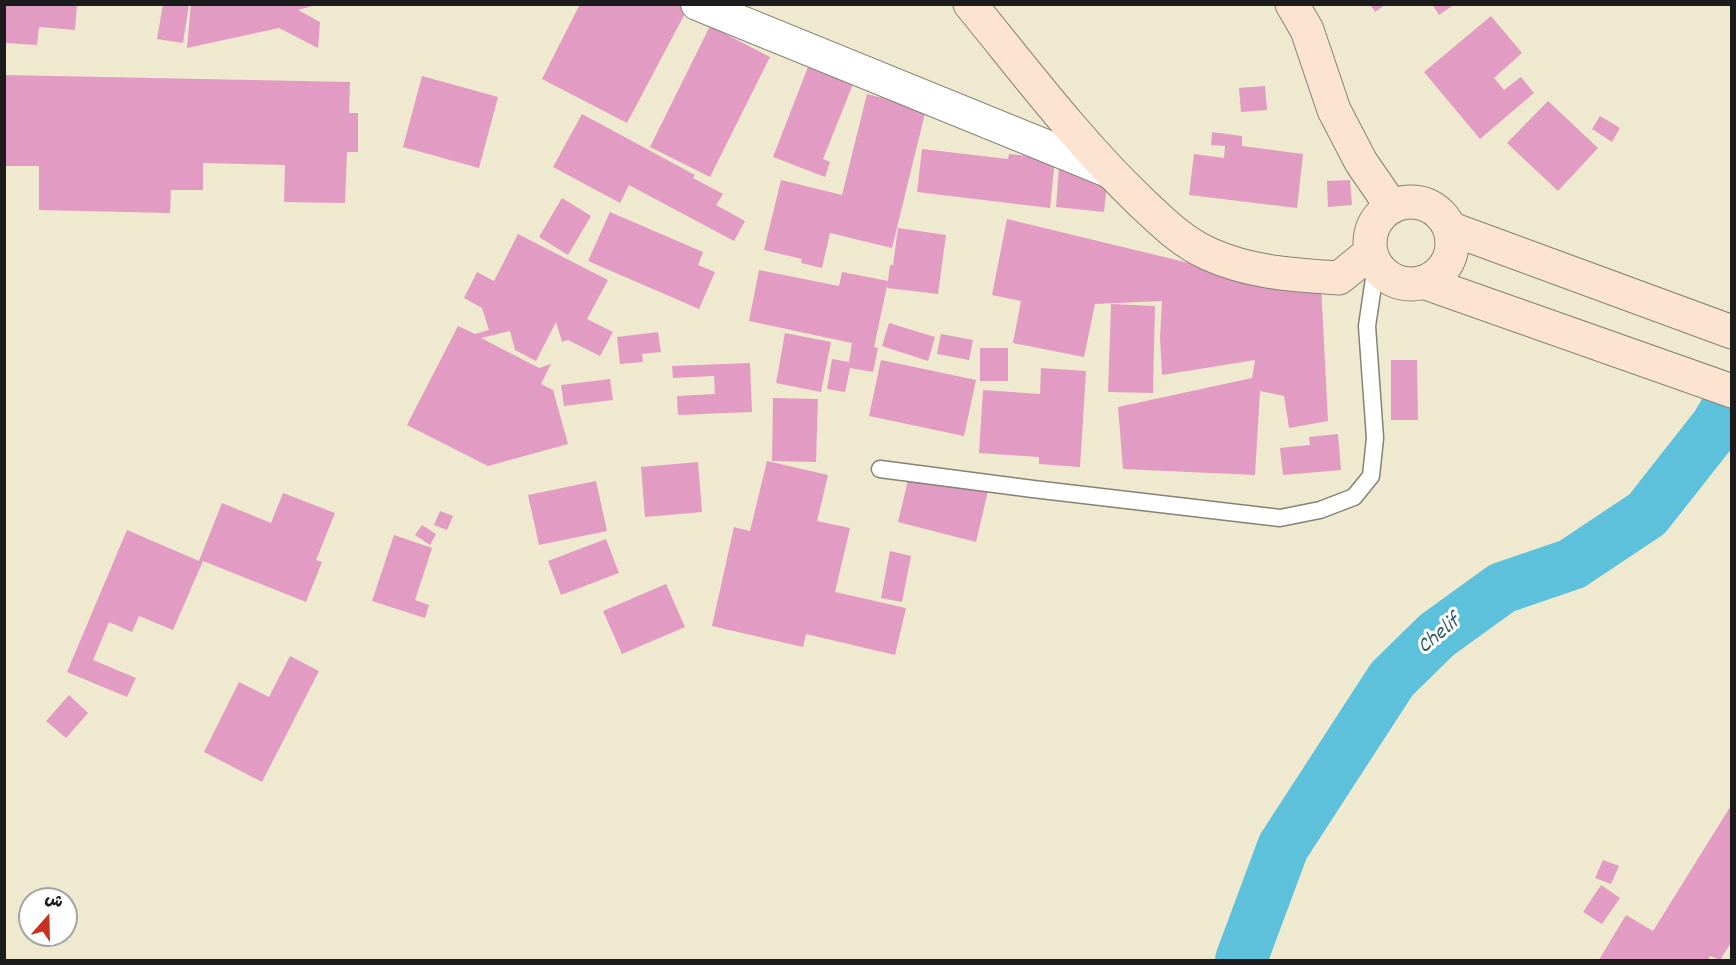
<!DOCTYPE html>
<html>
<head>
<meta charset="utf-8">
<style>
	body { margin:0 }
	#map { position:relative; width:1736px; height:965px; overflow:hidden; background:#efe9d0; font-family:Dekko,"Playpen Sans Arabic",sans-serif }
	canvas { display:block }
	.frame { position:absolute; inset:0; border:6px solid #1c1c1c; pointer-events:none }
	.north { position:absolute; left:18px; top:887px; width:60px; height:60px; box-sizing:border-box; background:#fff; border:2px solid #a4a4a4; border-radius:50%; rotate:20deg; font-size:16px; font-weight:700; line-height:24px; text-align:center; color:#1c1c1c }
	.north::after { content:''; display:block; margin:auto; width:21px; height:27px; background:#c8321e; clip-path:polygon(50% 0,100% 100%,50% 72%,0 100%) }
</style>
</head>
<body>
<div id="map">
<canvas width="1736" height="965"></canvas>
<div class="frame"></div>
<div class="north">ش</div>
</div>
<script>
const ctx = document.querySelector('canvas').getContext('2d');
ctx.lineJoin = 'round';
function trace(path, color, width, dash) { ctx.strokeStyle = color; ctx.lineWidth = width; ctx.lineCap = dash ? 'butt' : 'round'; ctx.setLineDash(dash || []); ctx.stroke(path); }
function fill(path, color) { ctx.fillStyle = color; ctx.fill(path, 'evenodd'); }
function label(font, color, halo, rows, align = 'center') {
  ctx.font = font + ' Dekko,sans-serif'; ctx.lineWidth = 6; ctx.setLineDash([]); ctx.textBaseline = 'middle'; ctx.strokeStyle = halo; ctx.fillStyle = color; for (const [text, x, y, turn = 0] of rows) {
    ctx.save(); ctx.translate(x, y); ctx.rotate((+turn || 0) * Math.PI / 180); ctx.textAlign = isNaN(turn) ? turn : align; if (halo) ctx.strokeText(text, 0, 0); ctx.fillText(text, 0, 0); ctx.restore();
  }
}
const river = new Path2D(`
	M 1241,960 L 1283,847 L 1392,679 L 1437,635 L 1502,588 L 1572,564 L 1647,514 L 1717,425 L 1732,399`);
const building = new Path2D(`
	M 5,4 L 77,4 L 75,30 L 39,27 L 37,45 L 5,43 Z
	M 163,4 L 189,4 L 183,43 L 157,39 Z
	M 191,4 L 319,4 L 298,10 L 320,22 L 318,48 L 279,28 L 187,48 Z
	M 580,4 L 690,4 L 627,123 L 542,79 Z
	M 1370,4 L 1386,4 L 1375,12 Z
	M 1432,4 L 1455,4 L 1439,15 Z
	M 1491,16 L 1522,53 L 1494,78 L 1504,90 L 1521,77 L 1534,93 L 1480,139 L 1424,72 Z
	M 710,26 L 770,57 L 710,177 L 650,147 Z
	M 808,67 L 853,84 L 823,159 L 830,162 L 825,177 L 773,157 Z
	M 4,75 L 350,82 L 349,113 L 358,113 L 358,152 L 347,152 L 345,203 L 284,202 L 285,165 L 203,163 L 203,190 L 171,190 L 170,213 L 39,210 L 39,166 L 4,166 Z
	M 422,76 L 498,97 L 479,168 L 403,147 Z
	M 1265,86 L 1267,110 L 1241,112 L 1239,88 Z
	M 867,94 L 926,109 L 892,248 L 830,233 L 822,268 L 801,263 L 802,259 L 764,250 L 781,180 L 842,195 Z
	M 1548,101 L 1598,148 L 1558,191 L 1507,143 Z
	M 582,114 L 695,175 L 693,178 L 723,194 L 716,205 L 745,221 L 734,241 L 629,185 L 620,203 L 553,167 Z
	M 1600,116 L 1620,128 L 1612,142 L 1592,129 Z
	M 1212,132 L 1242,136 L 1242,146 L 1303,154 L 1297,208 L 1189,195 L 1194,154 L 1224,158 L 1225,146 L 1211,145 Z
	M 922,149 L 1008,159 L 1009,154 L 1055,159 L 1050,208 L 917,192 Z
	M 1059,167 L 1108,172 L 1104,212 L 1056,207 Z
	M 1350,180 L 1352,205 L 1328,207 L 1327,181 Z
	M 562,198 L 591,216 L 568,255 L 539,237 Z
	M 610,212 L 703,252 L 698,265 L 715,272 L 699,309 L 588,261 Z
	M 1007,219 L 1193,264 L 1211,273 L 1321,285 L 1328,421 L 1289,428 L 1284,396 L 1260,391 L 1255,475 L 1123,469 L 1118,407 L 1252,378 L 1255,360 L 1162,375 L 1160,337 L 1162,301 L 1095,304 L 1084,357 L 1013,343 L 1021,301 L 992,295 Z
	M 898,228 L 946,235 L 938,294 L 887,288 L 890,265 L 893,265 Z
	M 518,234 L 608,280 L 587,319 L 613,332 L 600,356 L 568,340 L 562,342 L 556,322 L 536,361 L 515,350 L 510,331 L 481,338 L 539,368 L 551,364 L 541,384 L 553,390 L 568,444 L 488,466 L 407,425 L 458,326 L 475,334 L 489,330 L 482,308 L 464,298 L 477,272 L 494,281 Z
	M 759,270 L 839,286 L 842,272 L 888,281 L 874,347 L 878,348 L 873,372 L 850,368 L 845,392 L 827,389 L 832,359 L 849,362 L 852,343 L 749,321 Z
	M 1111,304 L 1155,306 L 1153,393 L 1108,392 Z
	M 889,323 L 935,337 L 928,361 L 882,346 Z
	M 658,332 L 661,352 L 642,354 L 643,362 L 620,364 L 617,337 Z
	M 785,333 L 831,342 L 821,392 L 776,383 Z
	M 941,334 L 973,340 L 969,360 L 937,354 Z
	M 980,348 L 1008,348 L 1008,381 L 980,381 Z
	M 881,360 L 976,380 L 964,436 L 869,416 Z
	M 1391,360 L 1417,360 L 1418,420 L 1391,420 Z
	M 750,363 L 752,412 L 678,415 L 677,396 L 715,394 L 714,376 L 673,378 L 672,366 Z
	M 1041,368 L 1086,371 L 1080,467 L 1039,464 L 1039,457 L 979,453 L 983,390 L 1040,394 Z
	M 610,379 L 613,400 L 564,406 L 561,385 Z
	M 773,398 L 818,399 L 816,462 L 772,461 Z
	M 1338,434 L 1341,470 L 1283,475 L 1280,448 L 1310,445 L 1309,437 Z
	M 767,461 L 828,475 L 817,521 L 850,528 L 835,592 L 906,608 L 895,655 L 806,634 L 803,647 L 712,626 L 734,527 L 750,531 Z
	M 698,462 L 702,512 L 645,517 L 641,467 Z
	M 909,476 L 988,491 L 976,542 L 898,522 Z
	M 596,481 L 607,531 L 539,545 L 528,495 Z
	M 283,493 L 335,513 L 316,560 L 322,562 L 306,602 L 203,561 L 173,630 L 139,616 L 132,632 L 109,622 L 93,660 L 136,678 L 127,697 L 67,672 L 127,530 L 199,561 L 222,503 L 271,523 Z
	M 440,511 L 453,516 L 447,530 L 434,525 Z
	M 422,525 L 436,534 L 430,545 L 415,535 Z
	M 394,535 L 432,548 L 415,600 L 429,605 L 425,618 L 372,601 Z
	M 606,539 L 619,573 L 561,595 L 548,561 Z
	M 890,551 L 911,556 L 902,602 L 881,598 Z
	M 666,584 L 685,627 L 622,654 L 603,611 Z
	M 290,656 L 319,671 L 262,782 L 204,752 L 239,682 L 269,697 Z
	M 69,695 L 88,713 L 66,738 L 46,721 Z
	M 1732,804 L 1732,941 L 1720,960 L 1710,956 L 1708,960 L 1599,960 L 1626,915 L 1653,931 Z
	M 1603,860 L 1619,866 L 1611,884 L 1595,878 Z
	M 1601,885 L 1620,898 L 1602,924 L 1583,912 Z`);
const lane = new Path2D(`
	M 880,469 L 1033,489 L 1280,518 L 1320,510 L 1354,497 L 1371,476 L 1375,438 L 1367,326 L 1376,265`);
const street = new Path2D(`
	M 697,4 L 1110,172`);
const secondary = new Path2D(`
	M 970,4 C 1025,71 1078,142 1141,202 C 1162,222 1182,242 1209,254 C 1251,273 1294,275 1339,278 L 1371,252
	M 1292,4 L 1307,30 L 1334,110 L 1361,162 L 1392,207
	M1370 243a41 41 0 1 1 82 0a41 41 0 1 1-82 0Z
	M 1449,228 L 1732,332
	M 1423,282 L 1732,391`);
const waterNames = [
	["Chelif",1440,636,-40]
];
trace(river, '#5ec1dc', 52);
fill(building, '#e29bc2');
trace(lane, '#868276', 19);
trace(street, '#868276', 34);
trace(secondary, '#868276', 35);
trace(lane, '#fff', 16);
trace(street, '#fff', 32);
trace(secondary, '#fde4d1', 33);
label('italic 22px', '#365e69', '#fff', waterNames);
</script>
</body>
</html>
